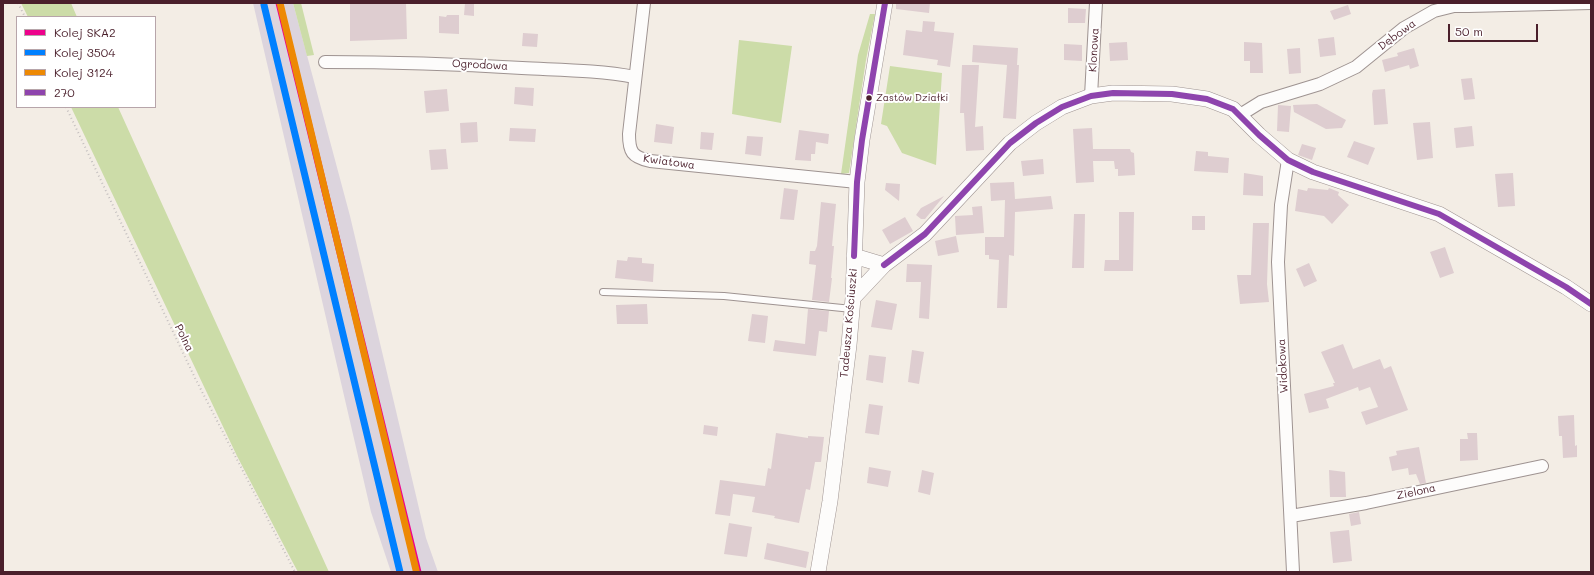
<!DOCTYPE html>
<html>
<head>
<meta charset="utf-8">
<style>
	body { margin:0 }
	#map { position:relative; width:1594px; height:575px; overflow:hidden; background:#f3ede5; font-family:Mali,sans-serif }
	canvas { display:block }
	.frame { position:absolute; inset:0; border:4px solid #4a1f2b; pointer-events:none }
	.legend { position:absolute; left:16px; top:16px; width:140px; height:92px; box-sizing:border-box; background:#fff; border:1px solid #b7a5aa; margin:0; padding:5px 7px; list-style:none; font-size:12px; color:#4a1f2b }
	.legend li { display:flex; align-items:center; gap:8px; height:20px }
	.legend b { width:20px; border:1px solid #b7a5aa }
	.scale { position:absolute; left:1448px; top:24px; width:90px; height:18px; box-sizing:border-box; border:2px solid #4a1f2b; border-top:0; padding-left:5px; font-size:12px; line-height:14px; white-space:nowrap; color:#4a1f2b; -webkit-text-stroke:3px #fff; paint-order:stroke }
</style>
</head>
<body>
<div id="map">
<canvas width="1594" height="575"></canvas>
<div class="frame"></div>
<ul class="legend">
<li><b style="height:5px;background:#ed028c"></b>Kolej SKA2</li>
<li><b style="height:5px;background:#0080ff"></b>Kolej 3504</li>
<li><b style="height:5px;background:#ed8904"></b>Kolej 3124</li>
<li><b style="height:5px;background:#8e44ad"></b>270</li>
</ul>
<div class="scale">50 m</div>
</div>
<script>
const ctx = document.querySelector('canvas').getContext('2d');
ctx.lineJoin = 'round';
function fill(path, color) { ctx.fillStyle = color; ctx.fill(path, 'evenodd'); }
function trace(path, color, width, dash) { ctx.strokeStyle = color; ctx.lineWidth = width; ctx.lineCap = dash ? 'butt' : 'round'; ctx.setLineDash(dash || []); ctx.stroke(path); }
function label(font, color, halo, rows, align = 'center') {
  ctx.font = font + ' Mali,sans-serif'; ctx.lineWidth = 4; ctx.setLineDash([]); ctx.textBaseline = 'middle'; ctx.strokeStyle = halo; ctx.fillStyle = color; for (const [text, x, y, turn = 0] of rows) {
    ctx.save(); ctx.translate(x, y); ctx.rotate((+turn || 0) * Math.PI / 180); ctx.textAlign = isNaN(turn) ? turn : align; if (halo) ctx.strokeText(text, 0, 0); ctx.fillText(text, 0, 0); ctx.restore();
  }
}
const industrial = new Path2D(`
	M 253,3 L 293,3 L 350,216 L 426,538 L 438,572 L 391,572 L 371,512 Z`);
const green = new Path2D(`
	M 21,3 L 71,3 L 77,17 L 28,17 Z
	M 293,3 L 301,3 L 314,55 L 307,56 Z
	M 870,14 L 875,14 L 866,60 L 849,173 L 841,174 L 858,55 Z
	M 739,40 L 792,46 L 781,123 L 732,114 Z
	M 890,66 L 942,73 L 936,165 L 902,153 L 887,126 L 881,124 Z
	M 71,107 L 118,107 L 329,572 L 298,572 L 292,561 L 237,456 Z`);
const building = new Path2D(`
	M 350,3 L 406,3 L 407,39 L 350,41 Z
	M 465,3 L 474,3 L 474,16 L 464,15 Z
	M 896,3 L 930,3 L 929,13 L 896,9 Z
	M 1348,5 L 1351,14 L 1334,20 L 1330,11 Z
	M 1068,8 L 1086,9 L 1085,23 L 1068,23 Z
	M 447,15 L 459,15 L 459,34 L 439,33 L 439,16 L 446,17 Z
	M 923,21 L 935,22 L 934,31 L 954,33 L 950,67 L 937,65 L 938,60 L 903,55 L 906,30 L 922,32 Z
	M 523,33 L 538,34 L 537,47 L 522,46 Z
	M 1334,37 L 1336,55 L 1320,57 L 1318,39 Z
	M 1127,42 L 1128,60 L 1110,61 L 1109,43 Z
	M 1244,42 L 1262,43 L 1263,73 L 1250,73 L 1250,61 L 1244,61 Z
	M 1064,44 L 1082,45 L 1082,61 L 1064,60 Z
	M 973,45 L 1018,48 L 1017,65 L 1019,65 L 1016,119 L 1003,118 L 1007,65 L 972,62 Z
	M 1300,48 L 1301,73 L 1289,74 L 1287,49 Z
	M 1414,48 L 1419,66 L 1410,69 L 1409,65 L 1385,72 L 1382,60 L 1398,56 L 1397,53 Z
	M 962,65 L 979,65 L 975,127 L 983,126 L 984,150 L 966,151 L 964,113 L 960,113 Z
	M 1472,78 L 1475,99 L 1464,100 L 1461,79 Z
	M 515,87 L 534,88 L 533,106 L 514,104 Z
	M 447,89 L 449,111 L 426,113 L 424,91 Z
	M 1385,89 L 1388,124 L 1374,125 L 1372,94 L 1373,90 Z
	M 1317,104 L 1346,120 L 1342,128 L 1326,129 L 1294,112 L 1293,105 Z
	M 1278,105 L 1291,106 L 1289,132 L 1277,131 Z
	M 477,122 L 478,142 L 461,143 L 460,123 Z
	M 1430,122 L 1433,158 L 1417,160 L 1413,123 Z
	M 656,124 L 674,127 L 672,144 L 654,142 Z
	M 1472,126 L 1474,146 L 1456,148 L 1454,128 Z
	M 510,128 L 536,129 L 535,142 L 509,141 Z
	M 1092,128 L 1093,149 L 1130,149 L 1131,152 L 1134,153 L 1135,175 L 1118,176 L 1118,169 L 1115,169 L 1114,161 L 1093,161 L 1094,182 L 1076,183 L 1073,129 Z
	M 799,130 L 829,134 L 828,144 L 816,142 L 815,154 L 811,154 L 811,161 L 795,160 Z
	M 701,132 L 714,133 L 712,150 L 700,149 Z
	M 747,136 L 763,137 L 761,156 L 745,154 Z
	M 1354,141 L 1375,148 L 1368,165 L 1347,157 Z
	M 1302,144 L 1316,148 L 1312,160 L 1298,155 Z
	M 446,149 L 448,169 L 431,170 L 429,150 Z
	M 1196,151 L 1208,152 L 1208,156 L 1229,158 L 1228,173 L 1194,171 Z
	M 1043,159 L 1044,174 L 1023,176 L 1021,161 Z
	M 1244,173 L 1263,176 L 1263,196 L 1243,195 Z
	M 1513,173 L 1515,206 L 1498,207 L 1495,174 Z
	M 1014,182 L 1015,199 L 1051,196 L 1053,209 L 1015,212 L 1014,256 L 1009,255 L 1007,308 L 997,308 L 999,260 L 989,259 L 989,255 L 985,255 L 985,237 L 1004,237 L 1005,200 L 991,201 L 990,183 Z
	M 886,183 L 900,184 L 899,201 L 885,190 Z
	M 784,188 L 798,190 L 794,220 L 780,219 Z
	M 1308,188 L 1328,190 L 1329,188 L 1339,192 L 1338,195 L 1349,205 L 1332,224 L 1324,216 L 1295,211 L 1298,189 L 1307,191 Z
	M 944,196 L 925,219 L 921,219 L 916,215 L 921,208 Z
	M 821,202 L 836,204 L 832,246 L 834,246 L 831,278 L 832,278 L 829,302 L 812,300 L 816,265 L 809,264 L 810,251 L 815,251 L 817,246 Z
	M 982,206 L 984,233 L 956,235 L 955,216 L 973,215 L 972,207 Z
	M 1119,212 L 1134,212 L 1133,271 L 1104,271 L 1105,260 L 1119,260 Z
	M 1074,214 L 1085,214 L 1084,268 L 1072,268 Z
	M 1192,216 L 1205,216 L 1205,230 L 1192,230 Z
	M 905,217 L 913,231 L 890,244 L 882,230 Z
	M 1253,223 L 1269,223 L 1267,284 L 1269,302 L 1240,304 L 1237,275 L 1251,275 Z
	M 956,236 L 959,252 L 938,256 L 935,241 Z
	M 1445,247 L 1454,273 L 1440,278 L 1430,252 Z
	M 628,257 L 642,258 L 642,263 L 654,264 L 653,282 L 615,278 L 617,260 L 627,261 Z
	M 1309,263 L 1317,281 L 1304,287 L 1296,269 Z
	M 907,264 L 932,265 L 929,319 L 919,318 L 921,282 L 906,282 Z
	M 876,300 L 897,304 L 892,330 L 871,327 Z
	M 647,304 L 648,324 L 617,324 L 616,305 Z
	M 808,309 L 829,311 L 827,332 L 819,331 L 816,356 L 773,351 L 775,340 L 805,344 Z
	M 752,314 L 768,316 L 765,343 L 748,341 Z
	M 1343,344 L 1353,369 L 1380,359 L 1384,369 L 1391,366 L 1408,410 L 1366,425 L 1361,412 L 1378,407 L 1370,387 L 1359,391 L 1358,387 L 1326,399 L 1329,408 L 1309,413 L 1304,394 L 1334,386 L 1333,383 L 1335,383 L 1321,352 Z
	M 912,350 L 924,352 L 919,384 L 908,382 Z
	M 869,355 L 886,357 L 883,383 L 866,380 Z
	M 869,404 L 883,406 L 879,435 L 865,433 Z
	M 1574,415 L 1575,446 L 1577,445 L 1577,457 L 1563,458 L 1562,436 L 1559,436 L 1558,416 Z
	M 704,425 L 718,427 L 717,436 L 703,434 Z
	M 776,433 L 808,438 L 808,436 L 824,437 L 821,462 L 815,462 L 810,490 L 806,489 L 799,523 L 774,518 L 775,516 L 752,512 L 755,497 L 733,494 L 730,516 L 715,514 L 720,480 L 765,486 L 768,468 L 771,469 Z
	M 1467,433 L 1477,433 L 1478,460 L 1460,461 L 1460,439 L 1468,439 Z
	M 1419,447 L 1426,483 L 1420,484 L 1416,474 L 1409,475 L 1408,468 L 1392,471 L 1389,457 L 1397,455 L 1396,451 Z
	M 869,467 L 891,471 L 888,487 L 867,483 Z
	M 922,470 L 934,473 L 930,495 L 918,492 Z
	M 1329,470 L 1345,472 L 1346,497 L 1330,497 Z
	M 1359,512 L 1361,524 L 1351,526 L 1349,514 Z
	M 729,523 L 752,527 L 747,557 L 724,554 Z
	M 1349,530 L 1352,561 L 1333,563 L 1330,532 Z
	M 767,543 L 809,552 L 806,568 L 764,559 Z`);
const path = new Path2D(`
	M 18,3 L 25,17
	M 66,107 L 195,378 L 295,572`);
const service = new Path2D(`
	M 603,292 L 724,296 L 852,309`);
const minor = new Path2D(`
	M 644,3 L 629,134 C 629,152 632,157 650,161 L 857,182
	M 325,62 C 391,62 456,64 522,68 C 560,70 598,70 635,77
	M 1091,96 L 1096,3
	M 1240,115 L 1261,102 L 1320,84 L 1356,67 L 1404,28 L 1434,11 L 1454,6 L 1468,6 L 1591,3
	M 1288,160 L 1281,205 L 1278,262 L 1293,572
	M 1291,516 L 1366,503 L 1542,466`);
const tertiary = new Path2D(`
	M 854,256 L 884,265
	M 853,298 L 884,265 L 925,234 L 1010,143 L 1036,123 L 1062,107 L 1091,96 L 1113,93 L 1172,94 L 1207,99 L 1233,109 L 1259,135 L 1288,160 L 1313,172 L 1439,214 L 1566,287 L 1591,304
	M 818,572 L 830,501 L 849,345 L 853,298 L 857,182 L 862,140 L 885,3`);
const bus1 = new Path2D(`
	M 854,256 L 857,182 L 862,140 L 885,3
	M 884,265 L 925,234 L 1010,143 L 1036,123 L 1062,107 L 1091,96 L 1113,93 L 1172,94 L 1207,99 L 1233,109 L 1259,135 L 1288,160 L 1313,172 L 1439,214 L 1566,287 L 1591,304`);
const rail1 = new Path2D(`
	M 279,3 L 418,572`);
const rail2 = new Path2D(`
	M 264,5 L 400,572`);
const rail3 = new Path2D(`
	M 280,3 L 416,570`);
const markers = [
	[869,98,3.5,"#4a1f2b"]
];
const busNames = [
	["Zastów Działki",876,98]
];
const streetNames = [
	["Dębowa",1397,35,-36],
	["Klonowa",1094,50,-87],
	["Ogrodowa",480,65,3],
	["Kwiatowa",669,162,8],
	["Tadeusza Kościuszki",849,323,-85],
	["Polna",184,338,64],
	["Widokowa",1283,366,-93],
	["Zielona",1416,492,-12]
];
fill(industrial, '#dcd4dd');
fill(green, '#ccdca8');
fill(building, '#decdd0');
trace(service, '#9e9391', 8);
trace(minor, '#9e9391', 14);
trace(tertiary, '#9e9391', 16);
trace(path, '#c4bfbf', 2, [1, 3]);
trace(service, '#fdfcfb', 6);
trace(minor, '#fdfcfb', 12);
trace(tertiary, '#fdfcfb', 15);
trace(bus1, '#8e44ad', 6);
trace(rail1, '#ed028c', 7);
trace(rail2, '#0080ff', 7);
trace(rail3, '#ed8904', 7);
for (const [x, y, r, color] of markers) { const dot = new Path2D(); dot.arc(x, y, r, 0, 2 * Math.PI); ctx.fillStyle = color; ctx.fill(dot); trace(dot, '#fff', 1.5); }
label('10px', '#4a1f2b', '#fff', busNames, 'left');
label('11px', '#4a1f2b', '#fff', streetNames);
</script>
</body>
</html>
